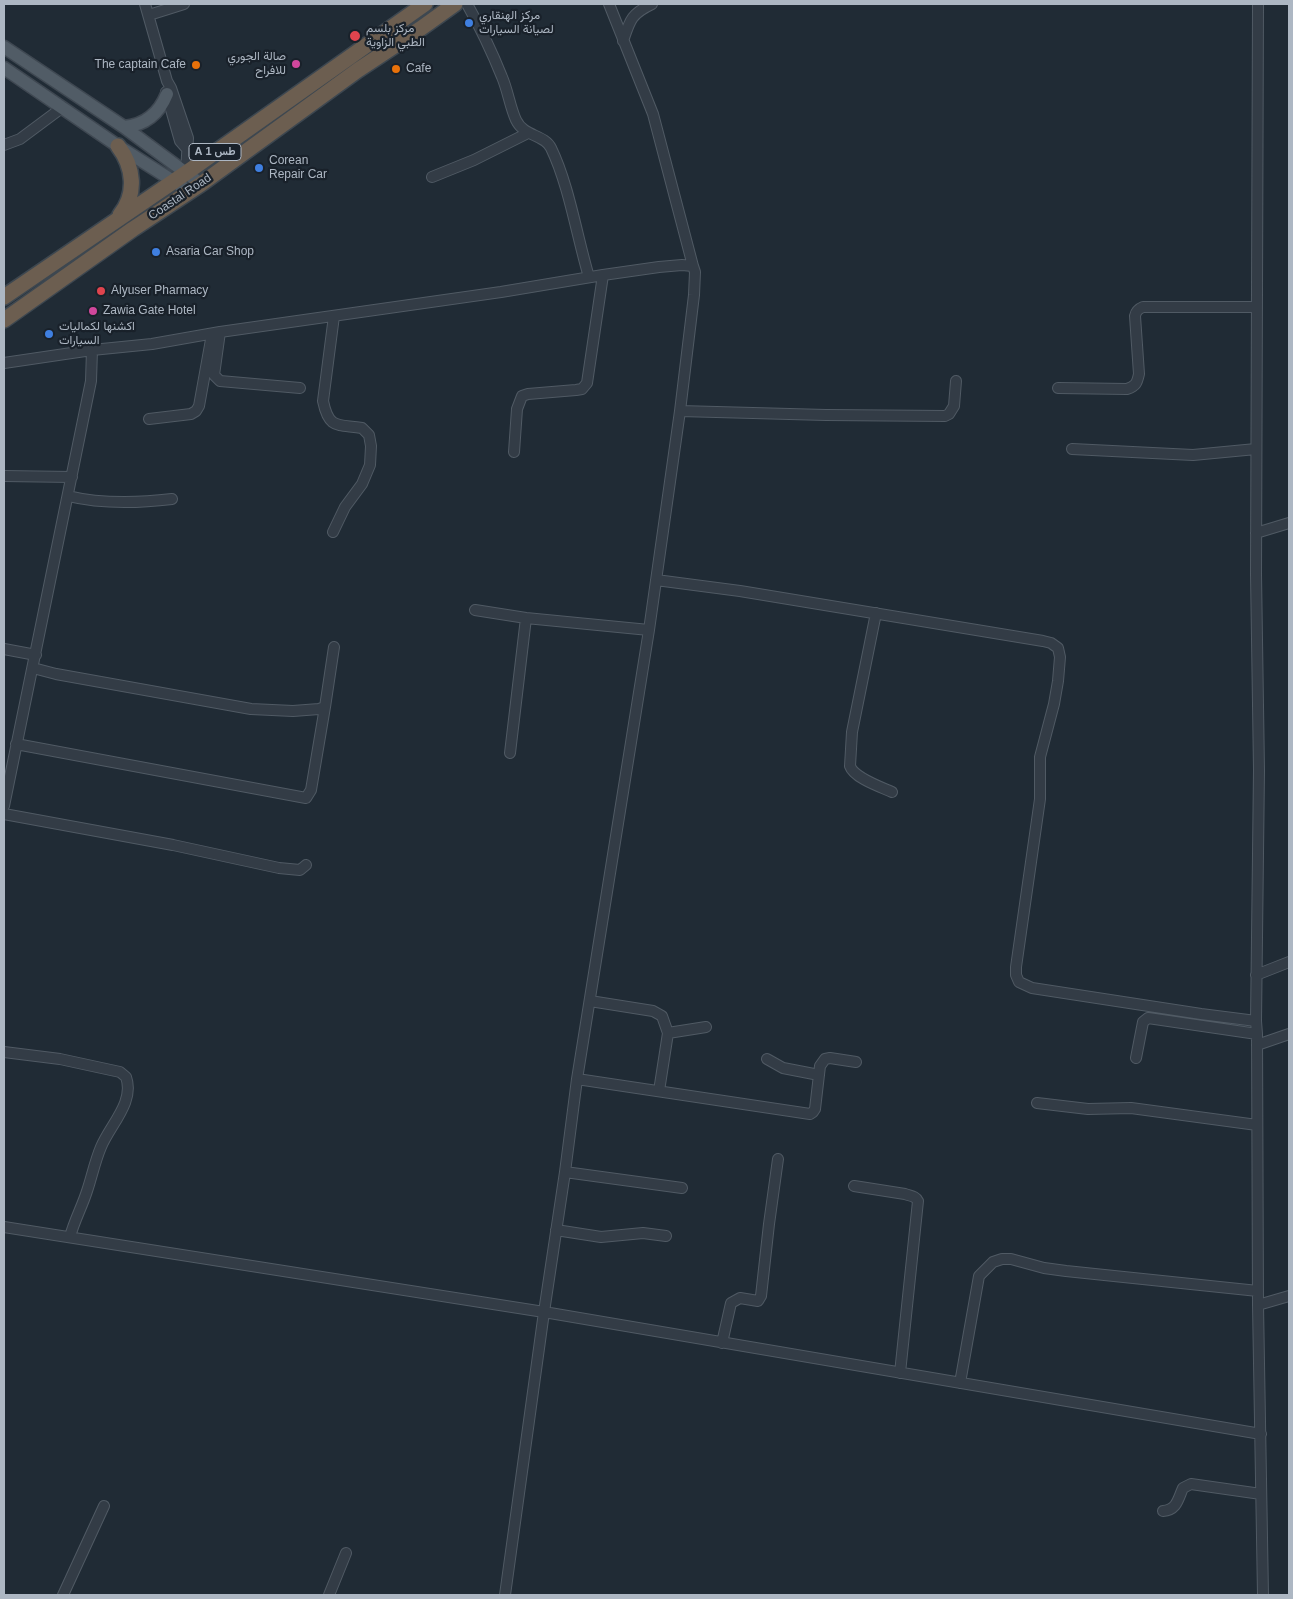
<!DOCTYPE html>
<html>
<head>
<meta charset="utf-8">
<style>
	body { margin:0 }
	#map { position:relative; width:1293px; height:1599px; overflow:hidden; background:#202b35; font-family:Arial,sans-serif }
	canvas { display:block }
	.frame { position:absolute; inset:0; border:5px solid #adb7c3; pointer-events:none }
</style>
</head>
<body>
<div id="map">
<canvas width="1293" height="1599"></canvas>
<div class="frame"></div>
</div>
<script>
const ctx = document.querySelector('canvas').getContext('2d');
ctx.lineJoin = 'round';
function trace(path, color, width, dash) { ctx.strokeStyle = color; ctx.lineWidth = width; ctx.lineCap = dash ? 'butt' : 'round'; ctx.setLineDash(dash || []); ctx.stroke(path); }
function label(font, color, halo, rows, align = 'center') {
  ctx.font = font + ' Arial,Vazirmatn,sans-serif'; ctx.lineWidth = 4.5; ctx.setLineDash([]); ctx.textBaseline = 'middle'; ctx.strokeStyle = halo; ctx.fillStyle = color; for (const [text, x, y, turn = 0] of rows) {
    ctx.save(); ctx.translate(x, y); ctx.rotate((+turn || 0) * Math.PI / 180); ctx.textAlign = isNaN(turn) ? turn : align; if (halo) ctx.strokeText(text, 0, 0); ctx.fillText(text, 0, 0); ctx.restore();
  }
}
const minor = new Path2D(`
	M 145,4 L 167,81 L 171,88 L 188,138 L 186,173
	M 467,4 C 480,27 492,52 502,77 C 508,91 510,107 516,120 C 524,137 544,134 551,148 C 569,185 577,237 589,277
	M 609,4 L 653,114 L 693,266
	M 1258,4 L 1256,574 L 1259,770 L 1256,1021 L 1257,1034 L 1258,1305 L 1263,1595
	M 149,15 L 184,4
	M 623,41 C 630,20 631,14 652,4
	M 166,92 L 180,141 L 187,149
	M 4,145 L 20,139 L 63,107
	M 432,177 L 474,160 L 528,133
	M 220,332 L 214,375 L 220,381 L 300,388
	M 4,363 L 92,350 L 152,344 L 220,332 L 501,292 L 603,275 L 659,267 L 682,265 L 693,266 L 695,272 L 694,295 L 680,411 L 649,630 L 577,1079 L 565,1172 L 544,1312 L 505,1595
	M 1058,388 L 1127,389 C 1136,386 1137,383 1139,374 L 1135,316 C 1136,311 1138,309 1143,307 L 1257,307
	M 680,411 L 826,415 L 945,416 L 949,414 L 954,406 L 956,381
	M 149,419 L 191,414 L 196,411 L 199,406 L 212,334
	M 1072,449 L 1193,455 L 1256,449
	M 514,452 L 517,409 L 522,396 L 528,394 L 576,390 L 582,389 L 587,383 L 603,275
	M 4,476 L 72,477
	M 68,496 C 101,504 139,503 172,499
	M 333,532 L 345,507 L 362,484 L 370,465 L 371,446 L 369,435 L 362,428 C 338,424 329,430 323,401 L 334,316
	M 1256,533 L 1289,523
	M 656,580 L 740,591 L 1043,641 L 1051,643 L 1058,648 L 1060,657 L 1058,681 L 1054,704 L 1040,757 L 1040,799 L 1016,967 L 1016,975 L 1019,982 L 1032,988 L 1201,1014 L 1256,1021
	M 475,610 L 526,618 L 649,630
	M 876,613 L 852,732 L 850,766 C 854,778 881,787 892,792
	M 4,649 L 36,655
	M 33,668 L 56,674 L 251,709 L 293,711 L 319,709 L 325,707 L 334,647
	M 16,744 L 306,798 L 311,790 L 325,707
	M 510,753 L 526,618
	M 4,806 L 91,381 L 92,350
	M 4,814 L 173,845 L 279,868 L 300,870 L 306,865
	M 1256,975 L 1289,962
	M 590,1001 L 653,1011 L 662,1016 L 668,1033 L 659,1091
	M 668,1033 L 706,1027
	M 1257,1045 L 1289,1034
	M 4,1052 L 60,1059 L 120,1072 L 126,1077 C 135,1102 110,1125 101,1147 C 95,1161 92,1176 87,1191 C 82,1207 74,1221 70,1237
	M 1136,1058 L 1143,1022 L 1148,1018 L 1257,1034
	M 767,1059 L 783,1068 L 819,1075
	M 577,1079 L 810,1114 L 813,1112 L 815,1109 L 820,1066 L 825,1059 L 830,1058 L 856,1062
	M 1037,1103 L 1088,1109 L 1131,1108 L 1257,1125
	M 565,1172 L 682,1188
	M 854,1186 L 905,1194 C 910,1196 916,1196 918,1201 L 900,1373
	M 4,1227 L 544,1312 L 1261,1434
	M 556,1230 L 601,1237 L 643,1233 L 666,1236
	M 1258,1305 L 1289,1296
	M 722,1343 L 731,1303 L 740,1298 L 758,1301 L 761,1296 L 769,1224 L 778,1159
	M 960,1383 L 979,1276 L 993,1262 L 1002,1259 L 1011,1259 L 1044,1268 L 1066,1271 L 1258,1291
	M 1163,1511 C 1177,1510 1178,1499 1183,1488 L 1191,1484 L 1261,1494
	M 63,1595 L 104,1506
	M 329,1595 L 346,1553`);
const major = new Path2D(`
	M 4,47 L 124,127 L 201,184
	M 4,68 L 118,146 L 189,191
	M 124,127 C 145,125 159,114 167,94`);
const highway = new Path2D(`
	M 118,146 C 134,167 137,194 120,215
	M 4,297 L 186,173 L 425,4
	M 4,320 L 133,229 L 201,184 L 358,70 L 420,29 L 455,4`);
const markers = [
	[469,23,5,"#3f7fe0"],
	[355,36,6,"#e0444e"],
	[296,64,5,"#d1479c"],
	[196,65,5,"#e8710a"],
	[396,69,5,"#e8710a"],
	[259,168,5,"#3f7fe0"],
	[156,252,5,"#3f7fe0"],
	[101,291,5,"#e0444e"],
	[93,311,5,"#d1479c"],
	[49,334,5,"#3f7fe0"]
];
const shields = [
	[215,152,52]
];
const shieldNames = [
	["A 1 طس",215,152]
];
const poiNames = [
	["مركز الهنقاري",479,16],
	["لصيانة السيارات",479,30],
	["مركز بلسم",366,29],
	["الطبي الزاوية",366,43],
	["صالة الجوري",286,57,"right"],
	["للافراح",286,71,"right"],
	["The captain Cafe",186,65,"right"],
	["Cafe",406,69],
	["Corean",269,161],
	["Repair Car",269,175],
	["Asaria Car Shop",166,252],
	["Alyuser Pharmacy",111,291],
	["Zawia Gate Hotel",103,311],
	["اكشنها لكماليات",59,327],
	["السيارات",59,341]
];
const streetNames = [
	["Coastal Road",180,197,-34]
];
trace(minor, '#505a64', 12);
trace(major, '#3f4852', 15);
trace(highway, '#3d4750', 18);
trace(minor, '#333c46', 10);
trace(major, '#515c66', 12);
trace(highway, '#6c5e50', 15);
for (const [x, y, r, color] of markers) { const dot = new Path2D(); dot.arc(x, y, r, 0, 2 * Math.PI); ctx.fillStyle = color; ctx.fill(dot); trace(dot, '#19212a', 2); }
for (const [x, y, w] of shields) { const box = new Path2D(); box.roundRect(x - w / 2, y - 8.5, w, 17, 4); ctx.fillStyle = '#19212a'; ctx.fill(box); trace(box, '#adb7c3', 1); }
label('bold 11px', '#adb7c3', null, shieldNames);
label('12px', '#adb7c3', '#19212a', poiNames, 'left');
label('12px', '#adb7c3', '#19212a', streetNames);
</script>
</body>
</html>
